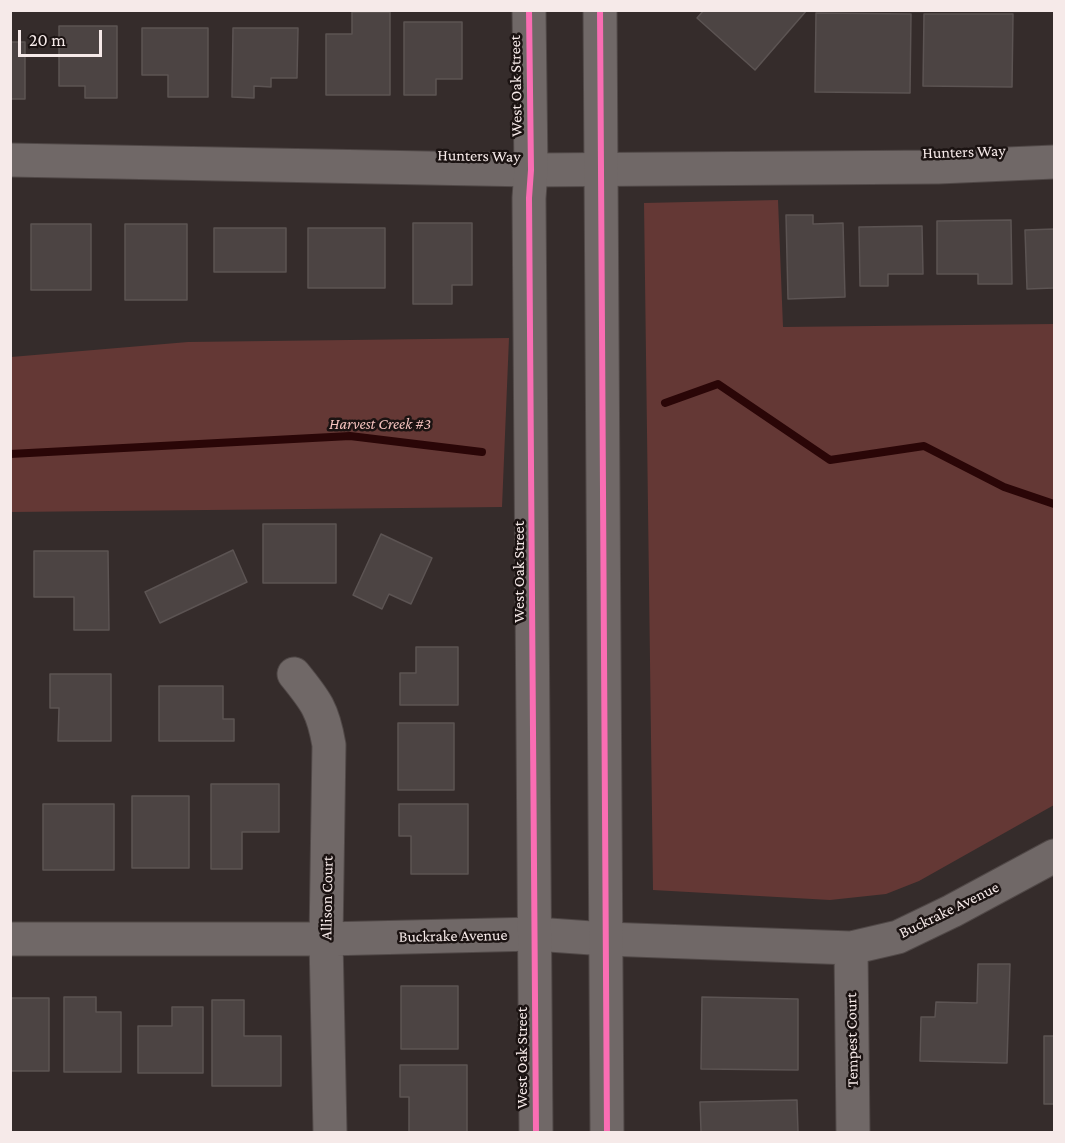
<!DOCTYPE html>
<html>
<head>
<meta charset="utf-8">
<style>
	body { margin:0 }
	#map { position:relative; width:1065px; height:1143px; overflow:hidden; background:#352c2b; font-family:"Crimson Pro",serif }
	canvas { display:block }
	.frame { position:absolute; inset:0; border:12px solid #f6eae9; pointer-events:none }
	.scale { position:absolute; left:18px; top:30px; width:84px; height:27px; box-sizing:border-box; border:3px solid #f6eae9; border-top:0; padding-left:8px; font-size:18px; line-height:21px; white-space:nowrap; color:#f6eae9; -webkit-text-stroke:4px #1b1312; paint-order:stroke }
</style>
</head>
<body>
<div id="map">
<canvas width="1065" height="1143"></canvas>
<div class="frame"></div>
<div class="scale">20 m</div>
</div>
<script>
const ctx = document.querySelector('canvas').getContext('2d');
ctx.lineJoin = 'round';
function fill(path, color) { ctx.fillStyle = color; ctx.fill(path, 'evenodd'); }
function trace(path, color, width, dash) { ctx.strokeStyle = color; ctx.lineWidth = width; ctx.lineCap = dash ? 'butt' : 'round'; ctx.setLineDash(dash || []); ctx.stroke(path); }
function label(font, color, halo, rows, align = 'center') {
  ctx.font = font + ' "Crimson Pro",serif'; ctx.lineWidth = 5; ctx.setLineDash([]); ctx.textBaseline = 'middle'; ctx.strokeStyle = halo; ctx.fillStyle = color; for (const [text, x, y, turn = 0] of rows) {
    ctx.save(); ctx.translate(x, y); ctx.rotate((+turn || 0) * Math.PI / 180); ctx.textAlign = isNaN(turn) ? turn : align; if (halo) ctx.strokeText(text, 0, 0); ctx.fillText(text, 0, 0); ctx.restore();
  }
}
const green = new Path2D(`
	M 778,200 L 783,327 L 1054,324 L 1054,805 L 919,881 L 886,894 L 830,900 L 653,890 L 644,203 Z
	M 509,338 L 502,507 L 11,512 L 11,357 L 188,342 Z`);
const stream = new Path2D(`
	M 665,403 L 718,384 L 830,460 L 924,446 L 1004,487 L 1054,504
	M 10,454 L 350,436 L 482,452`);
const building = new Path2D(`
	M 704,10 L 807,10 L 755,70 L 697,18 Z
	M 352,12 L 390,12 L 390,95 L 326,95 L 326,34 L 352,34 Z
	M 816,13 L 911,14 L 910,93 L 815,92 Z
	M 924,14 L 1013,14 L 1012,87 L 923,86 Z
	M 404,22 L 462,22 L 462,79 L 436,79 L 436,95 L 404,95 Z
	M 59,26 L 117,26 L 117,98 L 85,98 L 85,86 L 59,86 Z
	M 142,28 L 208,28 L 208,97 L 168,97 L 168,75 L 142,75 Z
	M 233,28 L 298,28 L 297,78 L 271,78 L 271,87 L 254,86 L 254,98 L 232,97 Z
	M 10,42 L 25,42 L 25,99 L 10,99 Z
	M 786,215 L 813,215 L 813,224 L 843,223 L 845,297 L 788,299 Z
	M 1011,220 L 1012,284 L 978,284 L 978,274 L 937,274 L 937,221 Z
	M 413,223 L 472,223 L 472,285 L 452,285 L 452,304 L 413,304 Z
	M 31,224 L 91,224 L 91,290 L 31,290 Z
	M 125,224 L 187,224 L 187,300 L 125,300 Z
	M 922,226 L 923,274 L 888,274 L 888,286 L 860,286 L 859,227 Z
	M 214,228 L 286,228 L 286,272 L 214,272 Z
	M 308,228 L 385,228 L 385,288 L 308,288 Z
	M 1054,229 L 1054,288 L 1027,289 L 1025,230 Z
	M 263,524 L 336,524 L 336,583 L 263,583 Z
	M 381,534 L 432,558 L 411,604 L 389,594 L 382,609 L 353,595 Z
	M 233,550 L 247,582 L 160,623 L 145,592 Z
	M 34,551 L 108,551 L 109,630 L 74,630 L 74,597 L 34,597 Z
	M 416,647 L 458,647 L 458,705 L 400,705 L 400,673 L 416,673 Z
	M 50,674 L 111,674 L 111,741 L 58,741 L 59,708 L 50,708 Z
	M 159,686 L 223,686 L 223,719 L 234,719 L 234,741 L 159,741 Z
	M 398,723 L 454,723 L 454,790 L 398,790 Z
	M 211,784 L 279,784 L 279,832 L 242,832 L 242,869 L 211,869 Z
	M 132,796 L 189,796 L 189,868 L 132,868 Z
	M 43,804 L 114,804 L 114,870 L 43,870 Z
	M 399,804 L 468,804 L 468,874 L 411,874 L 411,836 L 399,836 Z
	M 978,964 L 1010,964 L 1007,1063 L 920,1061 L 921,1017 L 935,1017 L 936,1002 L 977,1003 Z
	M 401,986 L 458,986 L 458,1049 L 401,1049 Z
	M 64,997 L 96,997 L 96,1012 L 121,1012 L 121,1072 L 64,1072 Z
	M 702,997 L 798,999 L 798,1070 L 701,1069 Z
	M 10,998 L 49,998 L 49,1071 L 10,1071 Z
	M 212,1000 L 244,1000 L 244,1036 L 281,1036 L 281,1086 L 212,1086 Z
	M 172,1007 L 203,1007 L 203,1073 L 138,1073 L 138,1026 L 172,1026 Z
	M 1044,1036 L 1054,1036 L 1054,1104 L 1044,1104 Z
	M 400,1065 L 467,1065 L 467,1132 L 409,1132 L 409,1097 L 400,1097 Z
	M 797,1100 L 798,1132 L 701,1132 L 700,1102 Z`);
const minor = new Path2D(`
	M 10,160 L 531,170 L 938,167 L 1054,162
	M 294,674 C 316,701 323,710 329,745 L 326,939 L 330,1132
	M 10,939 L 326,939 L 535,934 L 606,939 L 851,948 L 898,937 L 952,911 L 1054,856
	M 851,948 L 853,1132`);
const secondary = new Path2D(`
	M 529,10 L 531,170 L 529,198 L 536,1132
	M 600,10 L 607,1132`);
const cycleway = new Path2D(`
	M 529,10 L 531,170 L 529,198 L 536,1132
	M 600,10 L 607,1132`);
const streetNames = [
	["West Oak Street",516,86,-91],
	["Hunters Way",964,152,-2],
	["Hunters Way",479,156,1],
	["West Oak Street",519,572,-90],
	["Allison Court",327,898,-89],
	["Buckrake Avenue",949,910,-26],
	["Buckrake Avenue",453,936,-1],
	["Tempest Court",852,1040,-91],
	["West Oak Street",522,1058,-90]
];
const parkNames = [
	["Harvest Creek #3",380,424]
];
fill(green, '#643835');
trace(stream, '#2a0607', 8);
fill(building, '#4c4443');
trace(building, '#5c5453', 1.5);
trace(minor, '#504847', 35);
trace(secondary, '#504847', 35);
trace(minor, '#706867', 33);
trace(secondary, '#706867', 33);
trace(cycleway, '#f96db3', 6);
label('16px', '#f6eae9', '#1b1312', streetNames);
label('italic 16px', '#f3c1bd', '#1b1312', parkNames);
</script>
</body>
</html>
